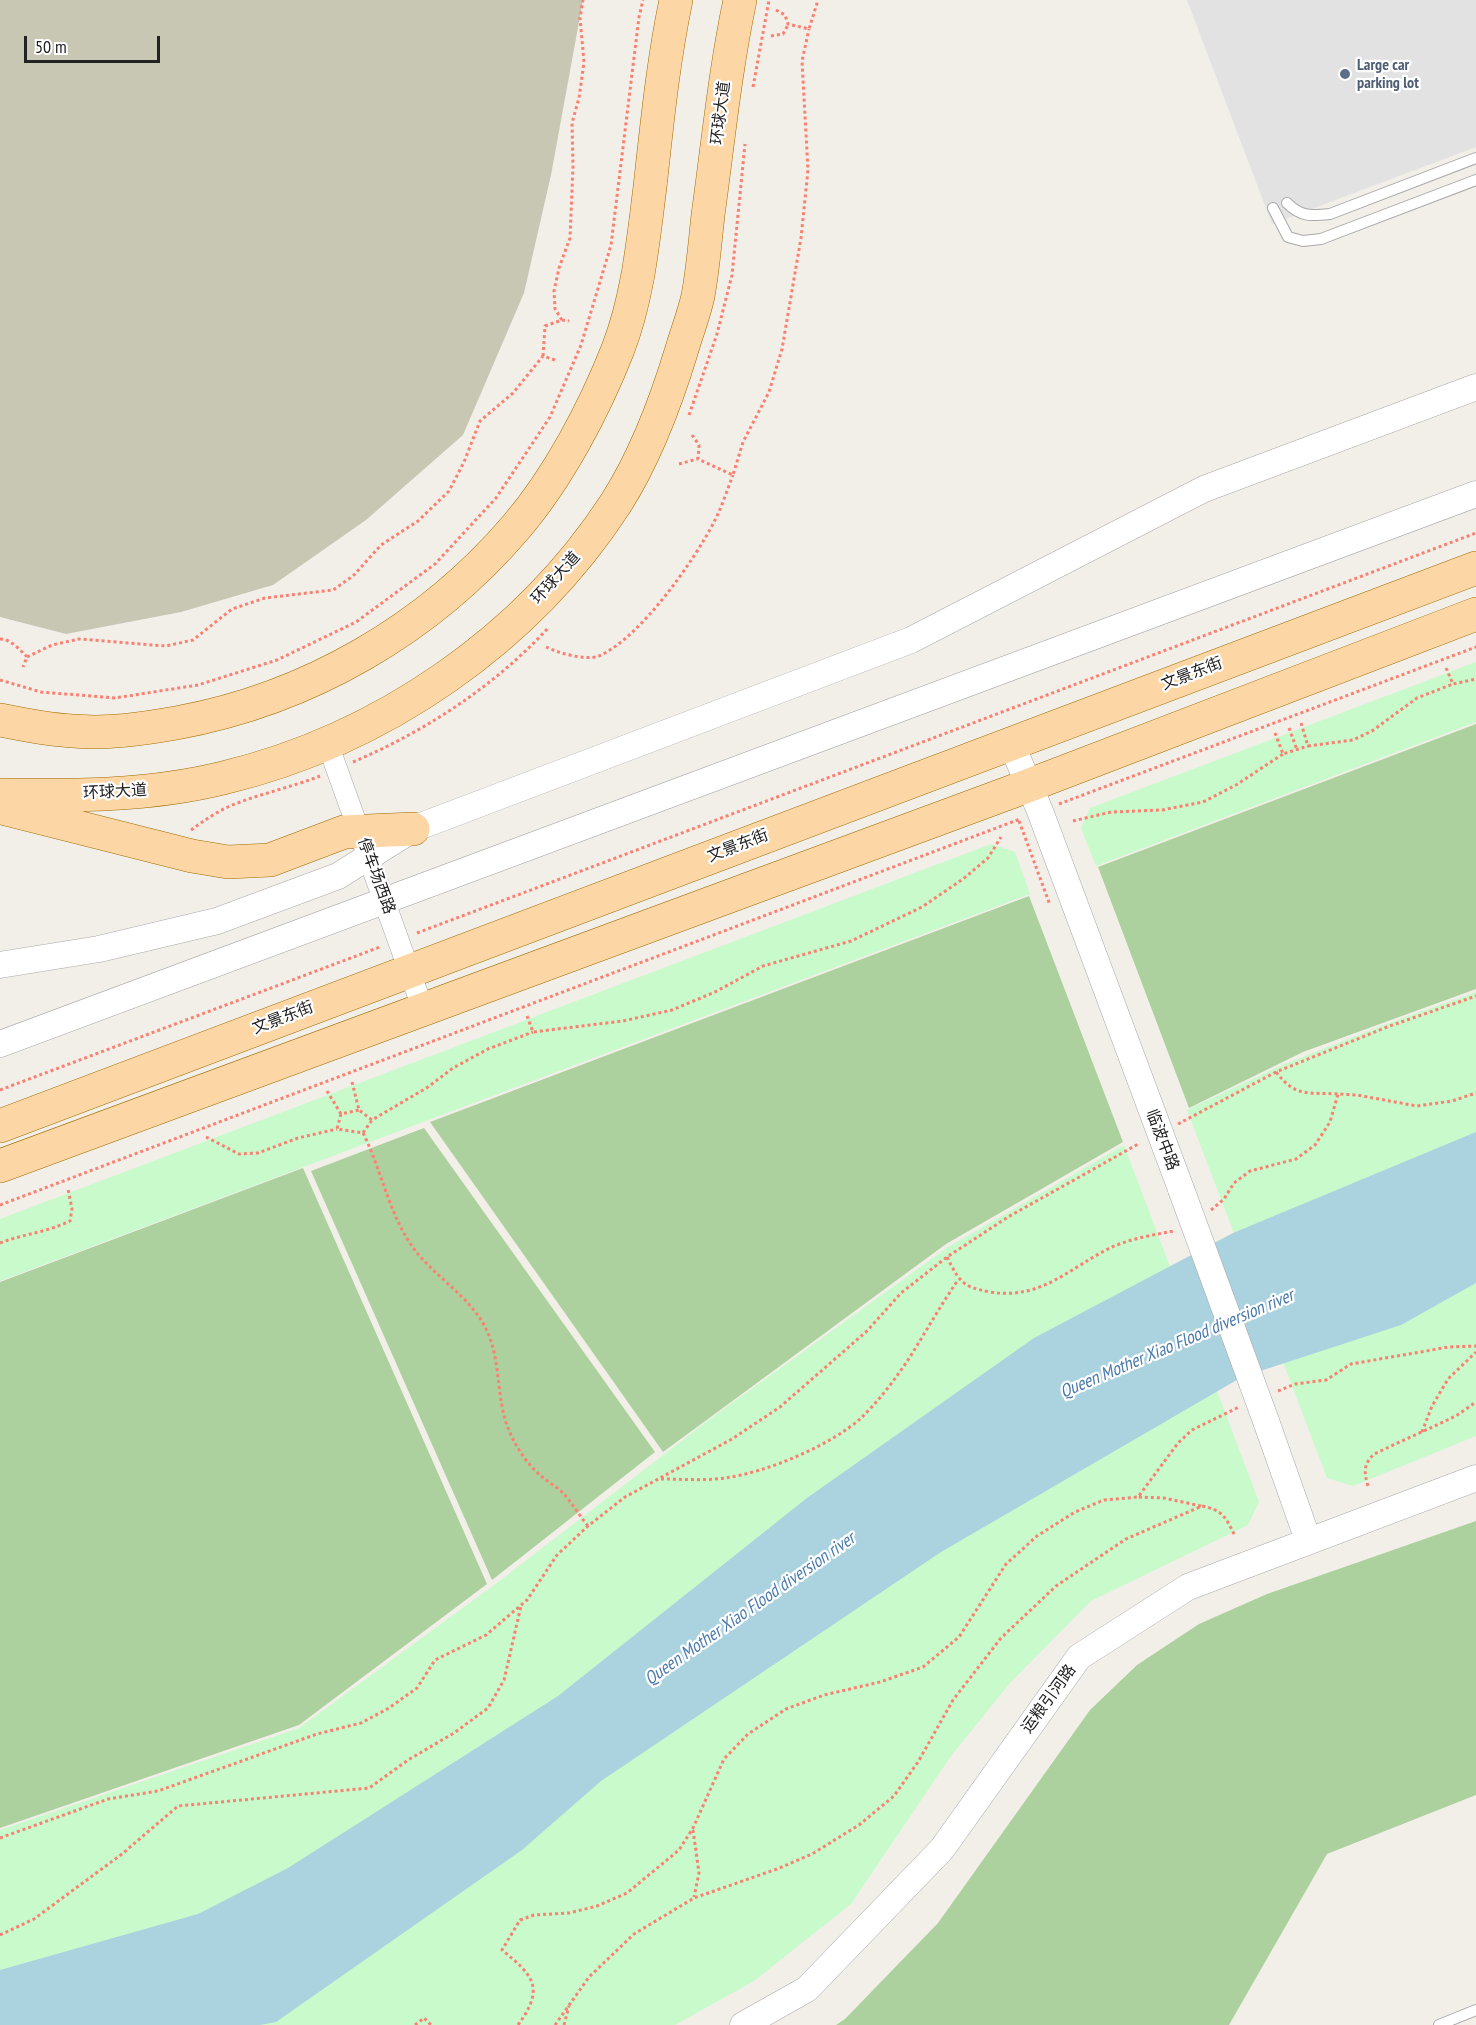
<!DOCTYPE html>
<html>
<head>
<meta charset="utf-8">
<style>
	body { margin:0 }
	#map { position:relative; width:1476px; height:2025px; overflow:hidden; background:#f2efe9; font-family:"PT Sans Narrow",sans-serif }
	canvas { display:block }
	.scale { position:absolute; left:24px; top:36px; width:136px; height:27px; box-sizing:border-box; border:3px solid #222; border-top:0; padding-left:8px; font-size:18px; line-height:21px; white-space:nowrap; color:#222; -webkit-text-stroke:4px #fff; paint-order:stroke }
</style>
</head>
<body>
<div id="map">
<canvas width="1476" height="2025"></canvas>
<div class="scale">50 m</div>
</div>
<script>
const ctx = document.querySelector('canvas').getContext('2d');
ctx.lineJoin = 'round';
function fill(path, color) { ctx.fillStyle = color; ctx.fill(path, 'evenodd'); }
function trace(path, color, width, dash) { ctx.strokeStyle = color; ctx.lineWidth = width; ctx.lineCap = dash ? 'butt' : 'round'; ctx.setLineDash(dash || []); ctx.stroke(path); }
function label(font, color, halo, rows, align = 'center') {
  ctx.font = font + ' "PT Sans Narrow","Noto Sans SC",sans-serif'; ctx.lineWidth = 4.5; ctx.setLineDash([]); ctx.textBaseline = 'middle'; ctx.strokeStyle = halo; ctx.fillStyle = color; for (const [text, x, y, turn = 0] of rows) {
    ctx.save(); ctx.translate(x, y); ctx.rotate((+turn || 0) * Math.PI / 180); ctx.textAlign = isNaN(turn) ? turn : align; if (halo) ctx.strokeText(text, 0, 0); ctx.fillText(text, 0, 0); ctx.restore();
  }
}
const construction = new Path2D(`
	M 0,0 L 583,0 L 551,175 L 524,293 L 463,435 L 366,520 L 273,585 L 181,612 L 66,634 L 0,617 Z`);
const forest = new Path2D(`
	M 1476,724 L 1476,989 L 1303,1052 L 1189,1108 L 1098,867 Z
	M 1029,896 L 1123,1142 L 946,1244 L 663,1452 L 430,1122 Z
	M 424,1128 L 655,1452 L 492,1580 L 311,1171 Z
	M 303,1168 L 487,1584 L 299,1725 L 0,1828 L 0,1282 Z
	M 1476,1521 L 1476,1795 L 1327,1854 L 1229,2025 L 836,2025 L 845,2019 L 938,1923 L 1090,1710 L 1137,1665 L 1199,1624 L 1267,1594 Z`);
const park = new Path2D(`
	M 1476,662 L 1476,722 L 1096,866 L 1081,828 L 1090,808 Z
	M 991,844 L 1015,852 L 1030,894 L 0,1281 L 0,1219 Z
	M 1476,992 L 1476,1436 L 1353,1486 L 1327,1478 L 1187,1110 L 1282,1065 L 1386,1024 Z
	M 1124,1145 L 1259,1502 L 1248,1525 L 1091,1601 L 1010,1683 L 951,1756 L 851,1904 L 754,1981 L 675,2025 L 7,2025 L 0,2006 L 0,1830 L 299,1728 L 498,1582 L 714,1416 L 948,1247 Z`);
const parking = new Path2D(`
	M 1187,0 L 1476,0 L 1476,147 L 1272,224 Z`);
const water = new Path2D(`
	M 1476,1132 L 1476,1283 L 1401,1325 L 1242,1377 L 941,1552 L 601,1781 L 522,1850 L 276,2022 L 260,2025 L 0,2025 L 0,1970 L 198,1914 L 288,1868 L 558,1696 L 807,1498 L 1034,1338 L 1233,1233 Z`);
const path = new Path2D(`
	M 776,10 L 785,15 L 788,24 L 809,29 L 818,0
	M 771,36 L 783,34 L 788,25
	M 753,87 L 769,0
	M 562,320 L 555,309 L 554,291 L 559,268 L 570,238 L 573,166 L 572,123 L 579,98 L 584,62 L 580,18 L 583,0
	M 543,356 L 545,326 L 562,320 L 569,321
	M 689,415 L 717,334 L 732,275 L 745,144
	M 692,435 L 699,445 L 698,459 L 733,475 L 743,442 L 769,392 L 782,349 L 801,238 L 808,170 L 802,61 L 809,29
	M 679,464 L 697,459
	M 0,639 C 11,639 20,650 27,657 L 23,667
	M 546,647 C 558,653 586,661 599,656 C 640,638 694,561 714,522 C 722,507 727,490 733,475
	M 27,657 L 52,645 L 79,639 L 166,646 L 193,640 L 232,609 L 265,598 L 333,590 L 353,576 L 381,545 L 418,521 L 449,491 L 464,462 L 480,421 L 513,393 L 543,356 L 555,360
	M 1446,668 L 1453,684 L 1476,679
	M 0,680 L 41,692 L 115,698 L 198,685 L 277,660 L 356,622 L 435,564 L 496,498 L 550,417 L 581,345 L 611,245 L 639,17 L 643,0
	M 1301,723 L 1308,746 L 1353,740 L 1372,731 L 1417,698 L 1453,684
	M 1289,728 L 1297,750
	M 1275,733 L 1283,754 L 1308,746
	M 353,762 C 426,731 496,685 549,627
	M 1059,804 L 1476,647
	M 1019,821 L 1050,905
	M 1073,821 L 1111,812 L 1162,810 L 1203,802 L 1236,785 L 1283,754
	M 191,830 C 205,820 219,810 235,804 C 263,793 292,787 320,776
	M 417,933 L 1476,533
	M 527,1016 L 533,1032 L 623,1021 L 672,1010 L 715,992 L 763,966 L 851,941 L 922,907 L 963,879 L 988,858 L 1001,837
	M 1276,1072 C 1296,1098 1308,1092 1338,1094
	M 352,1082 L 359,1110 L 372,1120 L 428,1087 L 453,1068 L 488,1049 L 533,1032
	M 0,1090 L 380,947
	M 327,1091 L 341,1114 L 359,1110
	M 341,1114 L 337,1129 L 363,1133 L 372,1120
	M 1178,1124 L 1276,1072 L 1387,1027 L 1476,996
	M 363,1133 C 382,1171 389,1215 414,1249 C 435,1277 473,1299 487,1331 C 501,1361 496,1397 508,1428 C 515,1446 527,1464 541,1476 C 548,1482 557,1487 563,1493 C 572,1503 579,1515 588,1526
	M 206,1137 L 239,1154 L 258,1153 L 298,1138 L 337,1129
	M 0,1205 L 1020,819
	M 1211,1210 L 1224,1199 L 1234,1183 L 1250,1171 L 1296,1159 L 1315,1145 L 1330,1122 L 1338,1094 L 1357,1095 L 1417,1106 L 1452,1101 L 1476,1093
	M 0,1243 C 23,1234 48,1232 70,1221 L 72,1209 L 68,1189
	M 947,1257 C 959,1281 962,1287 990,1292 C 1040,1300 1067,1270 1108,1249 C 1128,1239 1152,1235 1174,1231
	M 1278,1391 L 1295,1384 L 1326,1380 L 1351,1364 L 1449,1347 L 1476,1346
	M 1422,1432 L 1432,1406 L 1448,1379 L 1476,1352
	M 661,1479 C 682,1479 704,1481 725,1478 C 767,1472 830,1446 861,1418 C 879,1401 896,1378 910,1357 C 926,1331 941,1305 958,1280
	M 1368,1486 C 1364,1472 1363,1465 1374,1454 L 1456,1416 L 1476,1402
	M 1201,1506 L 1164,1498 L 1138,1497 L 1178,1443 L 1192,1430 L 1239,1407
	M 693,1830 L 699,1873 L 694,1897
	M 0,1838 L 108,1799 L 158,1791 L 317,1734 L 361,1723 L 389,1708 L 417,1688 L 435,1660 L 486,1635 L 527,1600 L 557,1555 L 588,1526 L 625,1497 L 732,1439 L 780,1407 L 867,1331 L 901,1293 L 947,1257 L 1008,1217 L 1140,1143
	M 0,1935 L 34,1919 L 122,1854 L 178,1806 L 369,1788 L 408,1760 L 454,1733 L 488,1708 L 504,1680 L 521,1606
	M 415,2025 L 424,2018 L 431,2025
	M 518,2025 C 545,1988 534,1976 502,1950 L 520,1920 L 534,1915 L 569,1913 L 597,1906 L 627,1893 L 679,1850 L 693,1828 L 724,1759 L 748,1734 L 786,1709 L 824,1695 L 880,1682 L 923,1667 L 959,1637 L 1006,1564 L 1037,1536 L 1075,1512 L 1104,1500 L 1138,1497
	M 555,2025 L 589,1977 L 634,1934 L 694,1898 L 777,1869 L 812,1854 L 859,1825 L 894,1796 L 918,1762 L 953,1700 L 1001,1638 L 1056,1586 L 1126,1539 L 1202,1506 C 1223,1510 1226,1518 1235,1536
	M 564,2025 L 569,2006`);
const service = new Path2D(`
	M 1287,203 C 1301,217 1310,216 1330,214 L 1476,158
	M 1273,208 L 1288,237 L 1303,241 L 1321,239 L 1476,180
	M 1439,2025 L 1476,2010`);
const minor = new Path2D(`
	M 327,742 L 423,1009`);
const tertiary = new Path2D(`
	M 1011,743 L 1040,811 L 1181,1189
	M 0,965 L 99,949 L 217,921 L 338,876 L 413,829 L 911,640 L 1204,489 L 1476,387
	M 0,1044 L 1476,494
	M 1266,1421 L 1308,1540
	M 743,2025 L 807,1989 L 942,1849 L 1079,1657 L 1188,1587 L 1476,1478`);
const primary = new Path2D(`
	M 0,720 C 24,725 49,730 73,731 C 108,734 142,729 176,723 C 308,699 429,629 516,527 C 558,478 594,410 618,349 C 638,297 643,242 650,187 C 657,124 663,62 676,0
	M 0,795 C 74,796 150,796 223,778 C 381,740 527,640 616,503 C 646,456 666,402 682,349 C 687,332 694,314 698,296 C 703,269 705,242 708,215 C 718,143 725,71 740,0
	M 2,808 L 192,856 L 228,862 L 270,860 L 344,832 L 413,829
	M 0,1126 L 1476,568
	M 0,1166 L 1030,785 L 1476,614`);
const tertiaryBridge = new Path2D(`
	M 1181,1189 L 1266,1421`);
const markers = [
	[1345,74,6,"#5c6f8a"]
];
const serviceNames = [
	["Large car",1357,65],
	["parking lot",1357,83]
];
const streetNames = [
	["环球大道",721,113,-83],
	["环球大道",556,578,-48],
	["文景东街",1192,674,-21],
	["环球大道",115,792,-3],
	["文景东街",738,846,-21],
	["停车场西路",376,876,70],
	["文景东街",283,1018,-21],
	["临波中路",1162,1140,69],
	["运粮引河路",1049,1699,-54]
];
const waterNames = [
	["Queen Mother Xiao Flood diversion river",1177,1344,-23],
	["Queen Mother Xiao Flood diversion river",750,1609,-35]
];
fill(construction, '#c7c7b4');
fill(forest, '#add19e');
fill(park, '#c8facc');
fill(parking, '#e2e2e2');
fill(water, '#aad3df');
trace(service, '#a9a9a9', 12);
trace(minor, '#a9a9a9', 22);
trace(tertiary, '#a9a9a9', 27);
trace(primary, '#a06b00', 34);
trace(path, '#fa8072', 3, [3, 3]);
trace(service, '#fff', 10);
trace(minor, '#fff', 21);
trace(tertiary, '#fff', 26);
trace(primary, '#fcd6a4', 33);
trace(tertiaryBridge, '#a9a9a9', 27, []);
trace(tertiaryBridge, '#fff', 26);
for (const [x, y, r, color] of markers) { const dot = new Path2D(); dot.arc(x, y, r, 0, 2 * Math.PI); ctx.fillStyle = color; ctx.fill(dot); trace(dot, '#fff', 2); }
label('bold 16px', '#4e5e75', '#fff', serviceNames, 'left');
label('16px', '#222', '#fff', streetNames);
label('italic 18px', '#4a7aab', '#fff', waterNames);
</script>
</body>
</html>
